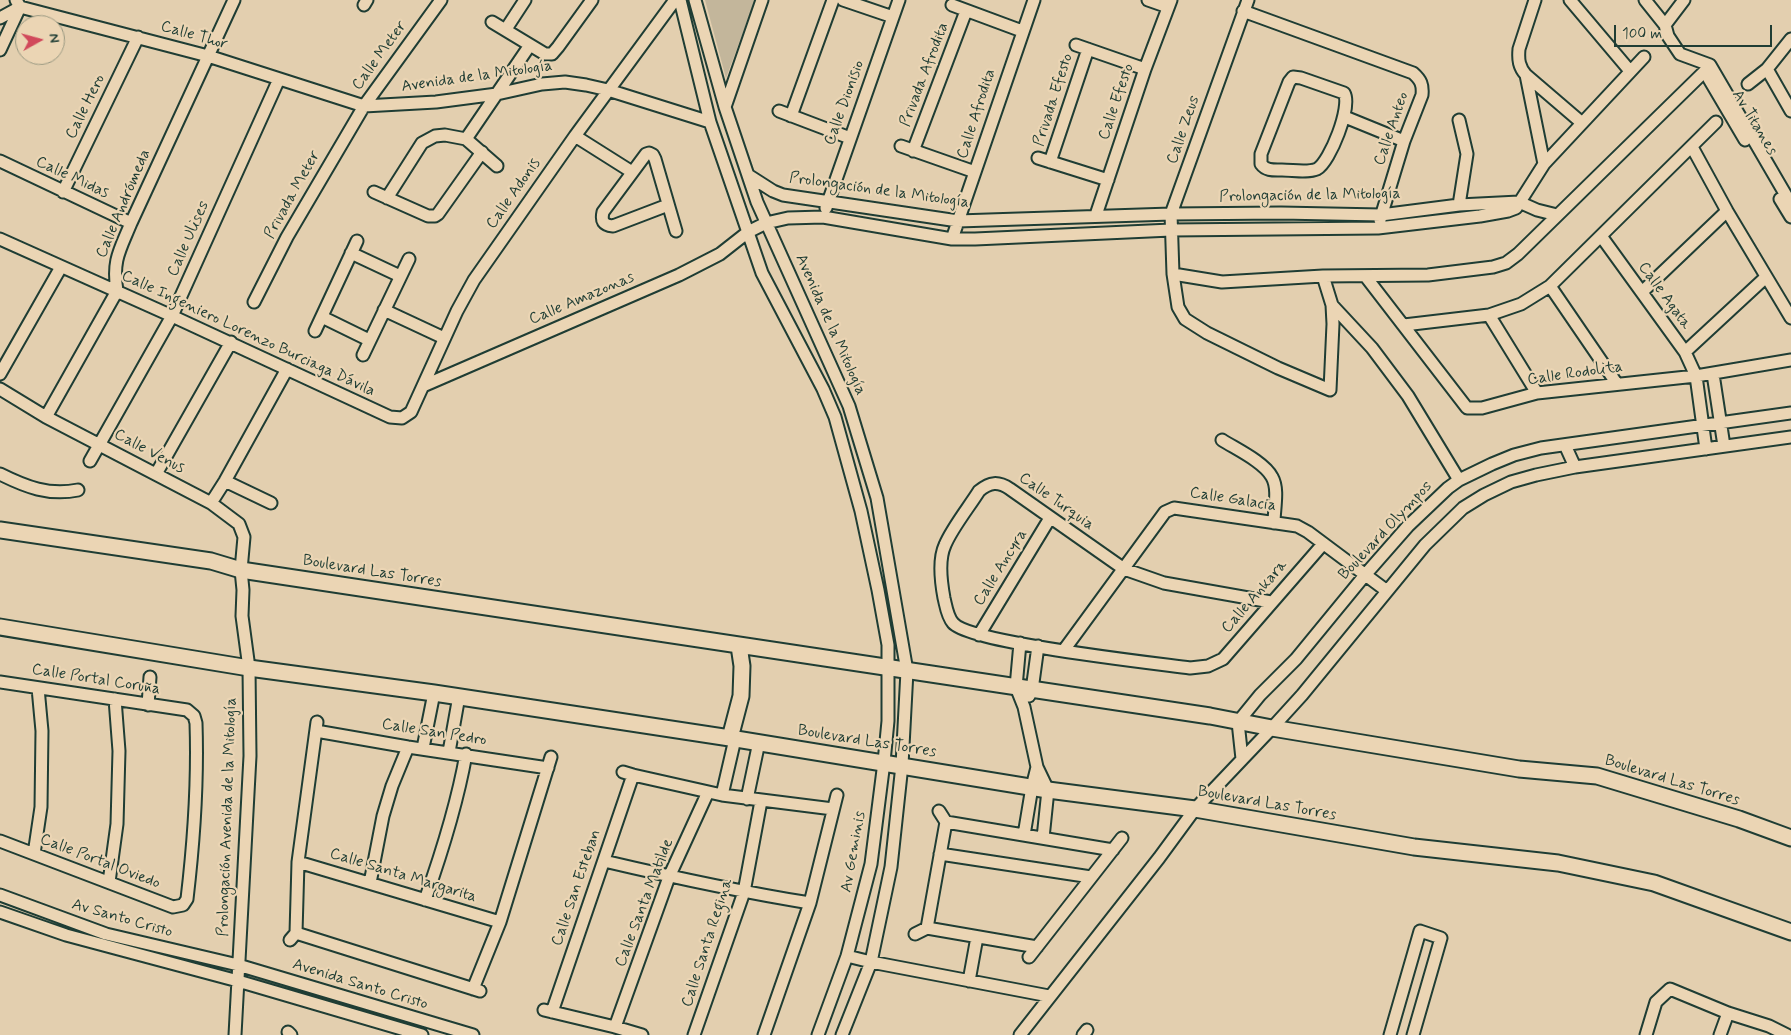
<!DOCTYPE html>
<html>
<head>
<meta charset="utf-8">
<style>
	body { margin:0 }
	#map { position:relative; width:1791px; height:1035px; overflow:hidden; background:#e3cfaf; font-family:Mynerve,sans-serif }
	canvas { display:block }
	.north { position:absolute; left:15px; top:15px; width:50px; height:50px; box-sizing:border-box; background:#ebd5b4; border:1px solid #999881; border-radius:50%; rotate:83deg; font-size:14px; font-weight:700; line-height:20px; text-align:center; color:#1f3d34 }
	.north::after { content:''; display:block; margin:auto; width:18px; height:22px; background:#d1495b; clip-path:polygon(50% 0,100% 100%,50% 72%,0 100%) }
	.scale { position:absolute; left:1614px; top:25px; width:158px; height:22px; box-sizing:border-box; border:2px solid #1f3d34; border-top:0; padding-left:6px; font-size:15px; line-height:18px; white-space:nowrap; color:#1f3d34; -webkit-text-stroke:4px #ebd5b4; paint-order:stroke }
</style>
</head>
<body>
<div id="map">
<canvas width="1791" height="1035"></canvas>
<div class="north">N</div>
<div class="scale">100 m</div>
</div>
<script>
const ctx = document.querySelector('canvas').getContext('2d');
ctx.lineJoin = 'round';
function fill(path, color) { ctx.fillStyle = color; ctx.fill(path, 'evenodd'); }
function trace(path, color, width, dash) { ctx.strokeStyle = color; ctx.lineWidth = width; ctx.lineCap = dash ? 'butt' : 'round'; ctx.setLineDash(dash || []); ctx.stroke(path); }
function label(font, color, halo, rows, align = 'center') {
  ctx.font = font + ' Mynerve,sans-serif'; ctx.lineWidth = 4.5; ctx.setLineDash([]); ctx.textBaseline = 'middle'; ctx.strokeStyle = halo; ctx.fillStyle = color; for (const [text, x, y, turn = 0] of rows) {
    ctx.save(); ctx.translate(x, y); ctx.rotate((+turn || 0) * Math.PI / 180); ctx.textAlign = isNaN(turn) ? turn : align; if (halo) ctx.strokeText(text, 0, 0); ctx.fillText(text, 0, 0); ctx.restore();
  }
}
const green = new Path2D(`
	M 705,0 L 755,0 L 726,78 Z`);
const minor = new Path2D(`
	M 16,0 L 20,7 L 208,56 L 364,106 L 436,102 L 497,94 L 542,84 L 565,82 L 586,85 L 608,90 L 710,122
	M 680,0 L 710,122 L 762,273 L 823,389 L 835,417 L 861,511 L 878,590 L 888,645 L 888,721 L 884,762 L 871,864 L 847,956 L 818,1035
	M 695,0 L 725,107 L 757,202 L 849,406 L 877,498 L 907,671 L 902,765 L 891,867 L 871,962 L 842,1035
	M 843,0 L 893,17
	M 1148,0 L 1168,7
	M 1248,0 L 1171,214 L 1173,274 L 1178,307 L 1185,319 L 1207,333 L 1278,368 L 1330,390 L 1333,324 L 1332,305 L 1323,276
	M 1535,0 L 1519,49 C 1518,60 1519,67 1526,75 L 1582,123
	M 1570,0 L 1630,71
	M 1645,0 L 1665,25 L 1668,36 L 1680,54 L 1710,65 L 1791,204
	M 364,5 L 367,0
	M 952,5 L 1022,31
	M 1243,11 L 1413,73 C 1421,80 1423,85 1422,95 L 1404,141 L 1380,220
	M 0,18 L 20,7
	M 492,22 L 545,54 L 552,54 L 558,47 L 592,0
	M 1665,25 L 1684,0
	M 506,29 L 525,0
	M 1076,45 L 1145,69
	M 0,50 L 20,7
	M 1767,69 L 1791,111
	M 1526,75 L 1544,164
	M 1293,77 L 1301,78 L 1344,93 C 1352,106 1330,162 1317,169 C 1308,173 1293,170 1282,170 C 1274,170 1266,171 1261,164 L 1261,154 L 1289,82 Z
	M 1709,79 L 1745,140
	M 1748,84 L 1767,69 L 1791,39
	M 725,107 L 762,0
	M 779,111 L 850,138
	M 791,116 L 833,0
	M 1345,117 L 1404,141
	M 575,136 L 632,172
	M 466,139 L 530,45
	M 901,146 L 975,172
	M 1692,147 L 1727,211 L 1791,318
	M 913,151 L 966,11
	M 1038,158 L 1108,180
	M 0,161 L 131,223
	M 1050,162 L 1088,49
	M 748,175 L 773,191 L 783,195 L 958,221 L 1171,214 L 1281,213 L 1381,215 L 1459,205 L 1519,202 L 1537,210 L 1557,215
	M 63,192 L 138,37
	M 374,192 L 428,216 L 435,216 L 438,214 L 482,152
	M 387,198 L 422,143 L 435,136 L 445,135 L 466,139 L 497,166
	M 1780,199 L 1791,217
	M 668,205 L 613,226 C 603,225 601,221 603,212 L 646,154 L 649,153 L 653,155 L 655,159 L 676,231
	M 1459,205 L 1467,154 L 1459,120
	M 826,208 L 899,0
	M 1096,215 L 1145,69 L 1171,0
	M 1601,236 L 1685,352 L 1696,376 L 1706,449
	M 0,239 L 172,316 L 390,417 L 402,418 L 411,412 L 457,311 L 474,280 L 575,136 L 675,0
	M 952,239 L 1034,0
	M 351,253 L 400,276
	M 1173,274 L 1222,282 L 1323,276 L 1428,275 L 1493,267 L 1506,263 L 1518,254 L 1705,71
	M 1366,277 L 1467,408 L 1482,408 L 1537,393 L 1696,376 L 1791,360
	M 1550,286 L 1617,384
	M 1642,292 L 1727,211
	M 254,302 L 287,237 L 364,106 L 441,0
	M 1332,305 L 1372,348 L 1408,396 L 1459,480
	M 384,310 L 444,338
	M 1489,315 L 1537,393
	M 322,317 L 369,340
	M 1404,325 L 1489,315 L 1521,304 L 1550,286 L 1716,122
	M 315,331 L 357,241
	M 1685,352 L 1766,277
	M 363,355 L 409,259
	M 0,374 L 61,267
	M 1713,374 L 1724,446
	M 423,386 L 679,275 L 720,254 L 748,232 L 766,223 L 788,218 L 823,217 L 952,239 L 975,239 L 1171,230 L 1378,228 L 1480,216 L 1508,211 L 1516,208 L 1544,164 L 1644,57
	M 0,389 L 46,417 L 211,503 L 239,524 L 244,537 L 241,570 L 243,590 L 242,616 L 249,668 L 250,756 L 235,1035
	M 46,417 L 117,291 C 112,260 120,250 131,223 L 234,0
	M 1222,440 C 1236,449 1264,462 1272,477 C 1279,489 1274,509 1274,523
	M 1565,445 L 1575,467
	M 90,461 L 172,316 L 279,79
	M 0,474 C 26,487 49,496 78,490
	M 156,474 L 231,342
	M 225,481 L 271,503
	M 211,503 L 225,481 L 287,369
	M 1271,602 L 1164,583 L 1124,569 L 1010,489 C 998,481 990,482 979,491 C 969,507 952,528 945,545 C 938,560 941,582 944,598 C 946,606 947,616 953,623 C 970,643 1153,663 1190,668 L 1208,666 L 1223,659 L 1323,544
	M 979,635 L 1050,518
	M 1020,643 L 1016,687 L 1024,707 L 1037,767 L 1048,790 L 1043,838
	M 1064,650 L 1165,512 L 1174,508 L 1297,526 L 1308,532 L 1387,591
	M 0,682 L 187,710 L 194,716 L 196,723 C 198,782 194,840 187,899 L 183,905 L 173,907 L 0,841
	M 1029,696 L 1032,690 L 1038,646
	M 148,705 L 150,677
	M 316,731 L 408,747 L 548,768
	M 423,748 L 434,693
	M 449,752 L 459,696
	M 1242,759 L 1238,722 L 1260,695 L 1296,659 L 1365,575 L 1408,526 L 1448,488 L 1459,480 L 1492,464 L 1514,455 L 1541,448 L 1791,413
	M 623,772 L 633,775 L 722,795 L 833,809
	M 722,795 L 735,739
	M 747,799 L 759,742
	M 939,811 L 946,822 L 1113,850
	M 1024,835 L 1032,787 L 1037,767
	M 34,854 L 41,807 L 42,731 L 38,688
	M 940,854 L 1091,877
	M 604,861 C 672,877 741,892 810,903
	M 298,862 L 500,922
	M 109,882 L 117,824 L 119,751 L 115,699
	M 370,883 L 383,816 L 392,786 L 408,747
	M 0,895 L 106,934 L 238,965 L 473,1035
	M 425,900 C 442,852 457,805 466,754
	M 0,912 L 66,935 L 238,981 L 422,1035
	M 927,928 L 946,822
	M 296,933 L 480,991
	M 915,934 L 927,928 L 1037,947
	M 290,940 L 296,933 L 298,862 L 317,722
	M 847,956 L 871,962 L 1049,996
	M 1029,957 L 1122,838
	M 969,981 L 977,937
	M 473,989 L 500,922 L 551,757
	M 544,1010 L 615,1027 L 642,1035
	M 552,1012 L 633,775
	M 615,1027 L 669,877 L 708,792
	M 288,1032 L 291,1035
	M 694,1035 L 744,892 L 761,801
	M 764,1035 L 810,903 L 837,795
	M 1020,1035 L 1159,858 L 1195,809 L 1272,728 L 1302,695 L 1425,545 L 1463,508 L 1484,495 L 1511,482 L 1536,475 L 1575,467 L 1791,437
	M 1083,1035 L 1087,1030
	M 1390,1035 L 1420,931 L 1441,938 L 1413,1035
	M 1646,1035 L 1656,1002 L 1670,989 L 1728,1013 L 1769,1026 L 1787,1035
	M 1720,1035 L 1728,1013`);
const major = new Path2D(`
	M 0,530 L 211,561 L 241,570 L 1210,716 L 1272,728 L 1519,769 L 1597,776 L 1739,819 L 1791,838
	M 0,627 L 249,668 L 434,693 L 730,738 L 1048,790 L 1195,809 L 1414,847 L 1558,863 L 1654,883 L 1791,932
	M 730,738 L 741,696 L 742,666 L 739,646`);
const streetNames = [
	["Calle Thor",194,36,16],
	["Calle Meter",380,56,-54],
	["Privada Afrodita",925,75,-69],
	["Avenida de la Mitología",477,77,-8],
	["Privada Efesto",1054,100,-72],
	["Calle Efesto",1117,102,-71],
	["Calle Dionisio",845,103,-70],
	["Calle Hero",86,107,-64],
	["Calle Afrodita",977,114,-72],
	["Av Titanes",1754,123,59],
	["Calle Anteo",1392,129,-71],
	["Calle Zeus",1184,130,-71],
	["Calle Midas",72,178,25],
	["Prolongación de la Mitología",879,191,8],
	["Calle Adonis",514,194,-55],
	["Privada Meter",293,195,-61],
	["Prolongación de la Mitología",1310,196,-1],
	["Calle Andrómeda",124,204,-67],
	["Calle Ulises",189,239,-66],
	["Calle Agata",1664,296,54],
	["Calle Amazonas",582,299,-23],
	["Avenida de la Mitología",830,325,66],
	["Calle Ingeniero Lorenzo Burciaga Dávila",248,334,25],
	["Calle Rodolita",1575,374,-8],
	["Calle Venus",149,452,28],
	["Calle Galacia",1233,500,9],
	["Calle Turquia",1056,502,35],
	["Boulevard Olympos",1386,531,-47],
	["Calle Ancyra",1001,568,-58],
	["Boulevard Las Torres",372,572,9],
	["Calle Ankara",1255,597,-49],
	["Calle Portal Coruña",96,680,9],
	["Calle San Pedro",434,733,9],
	["Boulevard Las Torres",867,742,9],
	["Boulevard Las Torres",1672,781,17],
	["Boulevard Las Torres",1267,804,10],
	["Prolongación Avenida de la Mitología",228,817,-88],
	["Av Geminis",854,852,-80],
	["Calle Portal Oviedo",100,862,21],
	["Calle Santa Margarita",403,876,17],
	["Calle San Esteban",577,888,-71],
	["Calle Santa Matilde",645,903,-69],
	["Av Santo Cristo",122,919,16],
	["Calle Santa Regina",708,943,-72],
	["Avenida Santo Cristo",360,985,17]
];
fill(green, '#c3b69b');
trace(minor, '#1f3d34', 15);
trace(major, '#1f3d34', 19);
trace(minor, '#ebd5b4', 11);
trace(major, '#ebd5b4', 15);
label('16px', '#1f3d34', '#ebd5b4', streetNames);
</script>
</body>
</html>
